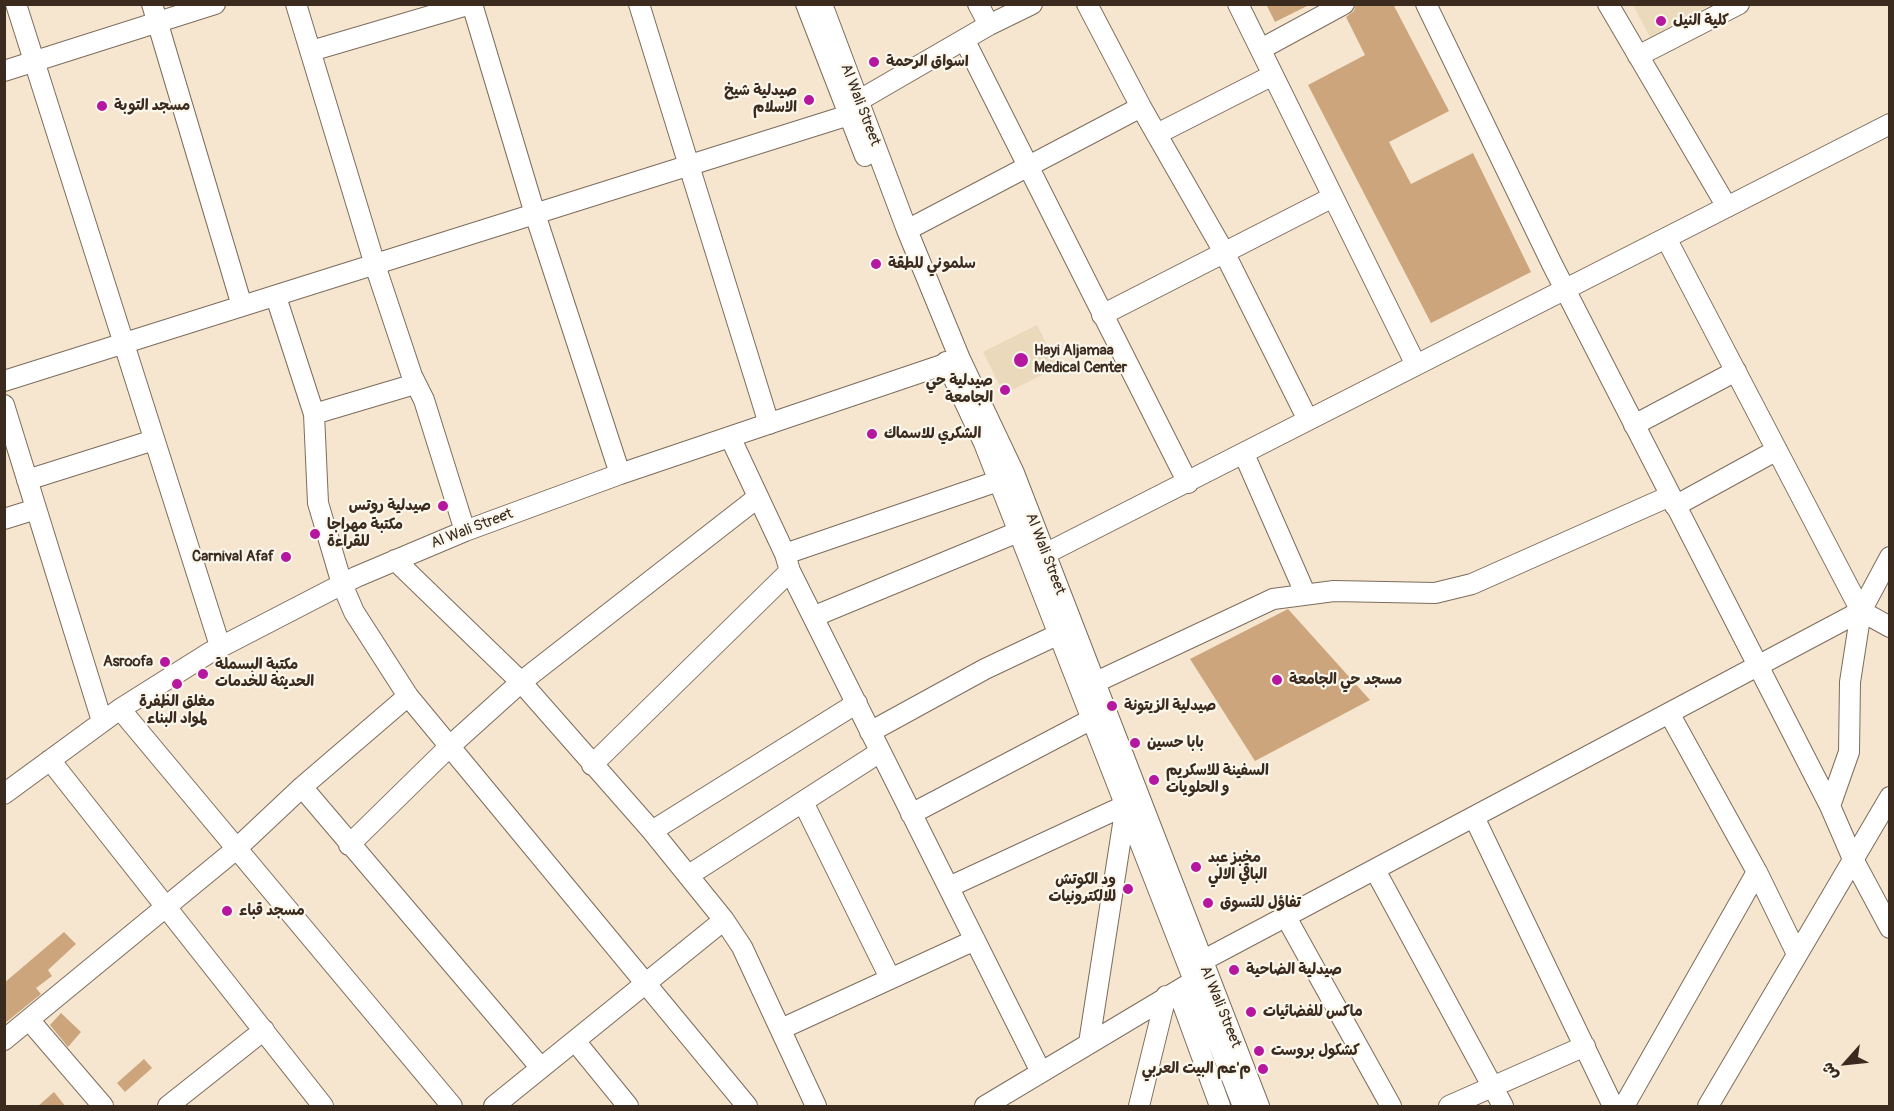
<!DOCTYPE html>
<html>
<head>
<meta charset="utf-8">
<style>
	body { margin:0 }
	#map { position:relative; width:1894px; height:1111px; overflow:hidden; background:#f6e6cf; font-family:Pangolin,"Playpen Sans Arabic",sans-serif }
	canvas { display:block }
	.frame { position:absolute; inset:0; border:6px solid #3b2a1e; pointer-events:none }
	.north { position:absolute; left:1816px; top:1033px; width:60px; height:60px; -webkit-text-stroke:4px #fbf7ec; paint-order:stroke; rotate:243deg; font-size:16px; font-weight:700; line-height:24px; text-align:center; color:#3b2a1e }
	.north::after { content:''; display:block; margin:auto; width:21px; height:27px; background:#3b2a1e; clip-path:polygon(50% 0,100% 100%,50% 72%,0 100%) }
</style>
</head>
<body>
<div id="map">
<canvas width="1894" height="1111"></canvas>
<div class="frame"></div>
<div class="north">ش</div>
</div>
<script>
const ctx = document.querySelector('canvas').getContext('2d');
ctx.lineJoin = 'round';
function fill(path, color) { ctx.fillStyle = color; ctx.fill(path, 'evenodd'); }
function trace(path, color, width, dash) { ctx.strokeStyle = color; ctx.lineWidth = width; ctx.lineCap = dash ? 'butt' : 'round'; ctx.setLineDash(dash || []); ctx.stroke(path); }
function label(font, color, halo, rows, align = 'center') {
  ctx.font = font + ' Pangolin,"Playpen Sans Arabic",sans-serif'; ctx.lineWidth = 4.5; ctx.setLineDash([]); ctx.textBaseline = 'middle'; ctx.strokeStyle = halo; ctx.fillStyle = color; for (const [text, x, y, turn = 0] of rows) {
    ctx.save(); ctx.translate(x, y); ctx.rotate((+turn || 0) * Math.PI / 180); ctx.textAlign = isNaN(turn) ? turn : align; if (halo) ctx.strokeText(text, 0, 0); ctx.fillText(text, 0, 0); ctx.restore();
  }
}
const built = new Path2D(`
	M 1633,5 L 1711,5 L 1650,37 Z
	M 1037,325 L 1058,367 L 1004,394 L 983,352 Z`);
const building = new Path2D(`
	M 1266,4 L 1311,4 L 1275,22 Z
	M 1356,4 L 1393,4 L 1449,111 L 1389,142 L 1411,184 L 1473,153 L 1531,272 L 1431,323 L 1308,85 L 1365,55 L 1346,17 L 1354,11 Z
	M 1288,609 L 1370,700 L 1255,761 L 1190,659 Z
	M 64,932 L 76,944 L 48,970 L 52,976 L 36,988 L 41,994 L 4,1024 L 4,983 Z
	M 61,1013 L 81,1032 L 68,1047 L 50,1025 Z
	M 144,1059 L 152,1068 L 125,1092 L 117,1083 Z
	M 54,1092 L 66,1107 L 37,1107 Z`);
const minor = new Path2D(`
	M 16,4 L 220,646
	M 152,4 L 242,306
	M 296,4 L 375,265 L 412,376 L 424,400 L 465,531
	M 472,4 L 535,214 L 620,474
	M 639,4 L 769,424
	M 806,4 L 865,156
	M 822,4 L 907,230 L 960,359 L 1014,473 L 1259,1106
	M 978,4 L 989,25
	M 1087,4 L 1141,107 L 1224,252 L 1308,420
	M 1238,4 L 1416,365
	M 1426,4 L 1552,264 L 1830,806 L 1853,859 L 1890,928
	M 1608,4 L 1727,207
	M 965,41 L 1188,483
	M 1261,49 L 1344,4
	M 311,51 L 471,4
	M 1638,56 L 1739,4
	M 4,71 L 215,4
	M 858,101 L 989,25 L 1032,4
	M 1157,134 L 1273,75
	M 907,230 L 1141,107
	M 1666,238 L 1861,611 L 1890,627
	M 276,297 L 314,414 L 318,503 L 342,584 L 354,612 L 408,696 L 747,1106
	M 1102,315 L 1333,197
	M 946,362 L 984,443 L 1243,1106
	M 4,381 L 849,115
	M 4,405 L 102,721
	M 314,414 L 415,384
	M 1634,425 L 1736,371
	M 731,439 L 785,554 L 790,571 L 1041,1072
	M 1244,454 L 1305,593
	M 27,480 L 154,440
	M 1675,506 L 1777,450
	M 4,519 L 36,509
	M 785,554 L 998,481
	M 1045,554 L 1890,124
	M 395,560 L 521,682 L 652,831 L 724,920 L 742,947 L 816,1106
	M 815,616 L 1018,532
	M 1094,683 L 1273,599 L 1334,591 L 1435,593 L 1472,584 L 1670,496
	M 120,709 L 452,1106
	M 1669,713 L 1757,872 L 1797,954
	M 870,732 L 985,669 L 1059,634
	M 50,760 L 323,1106
	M 592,765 L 790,571
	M 302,787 L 541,1068
	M 4,794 L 120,709 L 209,653 L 356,577 L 465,531 L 620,474 L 960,359
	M 803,802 L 890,978
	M 1830,806 L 1849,752 L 1850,682 L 1861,611 L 1890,557
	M 911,814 L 1092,719
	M 1474,817 L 1613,1106
	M 652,831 L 857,703
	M 349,845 L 450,746 L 521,682 L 757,498
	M 1375,870 L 1503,1106
	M 689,875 L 880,752
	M 949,887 L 1126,805
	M 1286,917 L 1391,1106
	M 1202,961 L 1861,611
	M 1178,991 L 1220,1106
	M 30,1021 L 103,1106
	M 781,1029 L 975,940
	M 4,1040 L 235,850 L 302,787 L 408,696
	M 575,1041 L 628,1106
	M 1089,1043 L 1126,805
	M 168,1106 L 264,1030
	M 494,1106 L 724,920
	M 985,1106 L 1194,981
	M 1139,1106 L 1166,996
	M 1449,1106 L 1585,1046
	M 1624,1106 L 1757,872
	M 1708,1106 L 1890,797`);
const markers = [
	[1661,21,6,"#b5179e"],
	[874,62,6,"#b5179e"],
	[809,100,6,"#b5179e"],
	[102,106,6,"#b5179e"],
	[876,264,6,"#b5179e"],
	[1021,360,8,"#b5179e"],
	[1005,390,6,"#b5179e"],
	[872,434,6,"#b5179e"],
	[443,506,6,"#b5179e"],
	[315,534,6,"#b5179e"],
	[286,557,6,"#b5179e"],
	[165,662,6,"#b5179e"],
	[203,674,6,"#b5179e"],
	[1277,680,6,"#b5179e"],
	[177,684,6,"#b5179e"],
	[1112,706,6,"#b5179e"],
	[1135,743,6,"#b5179e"],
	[1154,780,6,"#b5179e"],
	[1196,867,6,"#b5179e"],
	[1128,889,6,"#b5179e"],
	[1208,903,6,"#b5179e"],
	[227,911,6,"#b5179e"],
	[1234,970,6,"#b5179e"],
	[1251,1012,6,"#b5179e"],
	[1259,1051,6,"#b5179e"],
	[1263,1069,6,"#b5179e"]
];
const poiNames = [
	["كلية النيل",1673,21],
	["اسواق الرحمة",886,62],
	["صيدلية شيخ",797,91,"right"],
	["الاسلام",797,108,"right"],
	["مسجد التوبة",114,106],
	["سلموني للطقة",888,264],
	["Hayi Aljamaa",1034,351],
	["Medical Center",1034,368],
	["صيدلية حي",993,381,"right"],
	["الجامعة",993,398,"right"],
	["الشكري للاسماك",884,434],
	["صيدلية روتس",431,506,"right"],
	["مكتبة مهراجا",327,525],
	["للقراءة",327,542],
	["Carnival Afaf",274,557,"right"],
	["Asroofa",153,662,"right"],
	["مكتبة البسملة",215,665],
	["الحديثة للخدمات",215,682],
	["مسجد حي الجامعة",1289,680],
	["مغلق الظفرة",177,702,"center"],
	["لمواد البناء",177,719,"center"],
	["صيدلية الزيتونة",1124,706],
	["بابا حسين",1147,743],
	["السفينة للاسكريم",1166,771],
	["و الحلويات",1166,788],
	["مخبز عبد",1208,858],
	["الباقي الالي",1208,875],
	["ود الكوتش",1116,880,"right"],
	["للالكترونيات",1116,897,"right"],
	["تفاؤل للتسوق",1220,903],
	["مسجد قباء",239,911],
	["صيدلية الضاحية",1246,970],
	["ماكس للفضائيات",1263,1012],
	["كشكول بروست",1271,1051],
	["م'عم البيت العربي",1251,1069,"right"]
];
const streetNames = [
	["Al Wali Street",860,105,69],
	["Al Wali Street",472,529,-21],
	["Al Wali Street",1045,554,69],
	["Al Wali Street",1220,1007,68]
];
fill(built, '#ead9ba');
fill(building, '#cca57d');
trace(minor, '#7c6c5c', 22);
trace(minor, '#fff', 20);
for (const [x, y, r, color] of markers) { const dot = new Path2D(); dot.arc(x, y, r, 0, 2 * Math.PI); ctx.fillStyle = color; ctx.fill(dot); trace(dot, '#fbf7ec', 2); }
label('bold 15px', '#3b2a1e', '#fbf7ec', poiNames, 'left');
label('15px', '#3b2a1e', '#fbf7ec', streetNames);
</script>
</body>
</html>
